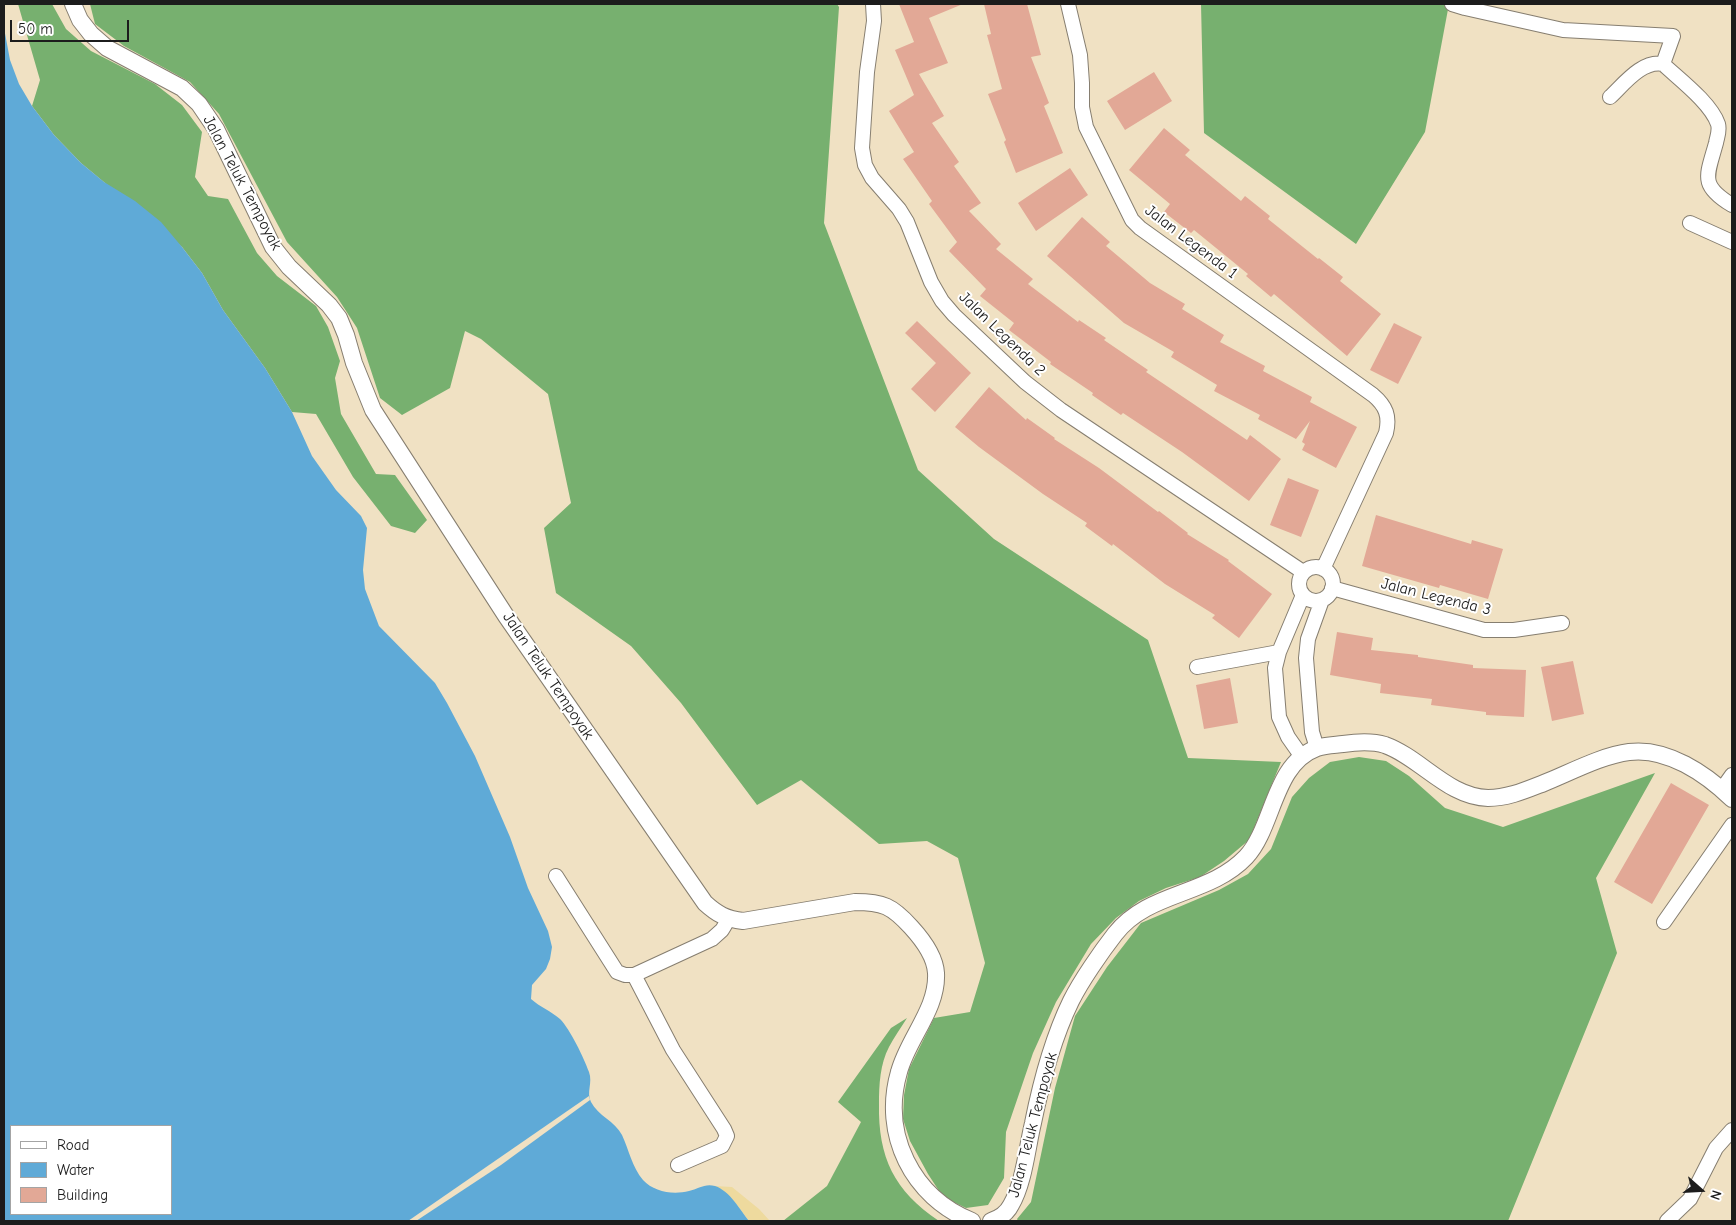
<!DOCTYPE html>
<html>
<head>
<meta charset="utf-8">
<style>
	body { margin:0 }
	#map { position:relative; width:1736px; height:1225px; overflow:hidden; background:#f0e1c3; font-family:"Comic Neue",sans-serif }
	canvas { display:block }
	.frame { position:absolute; inset:0; border:5px solid #1c1c1c; pointer-events:none }
	.legend { position:absolute; left:10px; top:1125px; width:162px; height:90px; box-sizing:border-box; background:#fff; border:1px solid #a4a4a4; margin:0; padding:6px 9px; list-style:none; font-size:15px; color:#1c1c1c }
	.legend li { display:flex; align-items:center; gap:10px; height:25px }
	.legend b { width:25px; border:1px solid #a4a4a4 }
	.north { position:absolute; left:1676px; top:1165px; width:50px; height:50px; -webkit-text-stroke:4px #fff; paint-order:stroke; rotate:109deg; font-size:14px; font-weight:700; line-height:20px; text-align:center; color:#1c1c1c }
	.north::after { content:''; display:block; margin:auto; width:18px; height:22px; background:#1c1c1c; clip-path:polygon(50% 0,100% 100%,50% 72%,0 100%) }
	.scale { position:absolute; left:10px; top:20px; width:119px; height:22px; box-sizing:border-box; border:2px solid #1c1c1c; border-top:0; padding-left:6px; font-size:15px; line-height:18px; white-space:nowrap; color:#1c1c1c; -webkit-text-stroke:4px #fff; paint-order:stroke }
</style>
</head>
<body>
<div id="map">
<canvas width="1736" height="1225"></canvas>
<div class="frame"></div>
<ul class="legend">
<li><b style="height:6px;background:#fff"></b>Road</li>
<li><b style="height:14px;background:#5faad7"></b>Water</li>
<li><b style="height:14px;background:#e2a896"></b>Building</li>
</ul>
<div class="north">N</div>
<div class="scale">50 m</div>
</div>
<script>
const ctx = document.querySelector('canvas').getContext('2d');
ctx.lineJoin = 'round';
function fill(path, color) { ctx.fillStyle = color; ctx.fill(path, 'evenodd'); }
function trace(path, color, width, dash) { ctx.strokeStyle = color; ctx.lineWidth = width; ctx.lineCap = dash ? 'butt' : 'round'; ctx.setLineDash(dash || []); ctx.stroke(path); }
function label(font, color, halo, rows, align = 'center') {
  ctx.font = font + ' "Comic Neue",sans-serif'; ctx.lineWidth = 4; ctx.setLineDash([]); ctx.textBaseline = 'middle'; ctx.strokeStyle = halo; ctx.fillStyle = color; for (const [text, x, y, turn = 0] of rows) {
    ctx.save(); ctx.translate(x, y); ctx.rotate((+turn || 0) * Math.PI / 180); ctx.textAlign = isNaN(turn) ? turn : align; if (halo) ctx.strokeText(text, 0, 0); ctx.fillText(text, 0, 0); ctx.restore();
  }
}
const forest = new Path2D(`
	M 18,4 L 52,4 L 66,29 L 91,51 L 155,84 L 182,105 L 202,132 L 195,177 L 208,196 L 228,199 L 257,253 L 277,276 L 316,306 L 328,327 L 340,361 L 335,378 L 341,414 L 376,474 L 395,475 L 427,520 L 415,533 L 391,526 L 353,477 L 316,414 L 292,412 L 265,368 L 223,310 L 202,273 L 182,247 L 81,163 L 54,135 L 32,106 L 40,80 Z
	M 90,4 L 837,4 L 839,7 L 824,223 L 918,470 L 994,539 L 1148,640 L 1188,758 L 1281,762 L 1249,840 L 1224,861 L 1200,877 L 1166,888 L 1139,901 L 1116,918 L 1091,944 L 1056,1002 L 1033,1053 L 1006,1132 L 1004,1178 L 988,1205 L 966,1208 L 943,1197 L 928,1174 L 910,1141 L 903,1119 L 904,1095 L 909,1069 L 934,1018 L 970,1012 L 985,963 L 958,858 L 927,841 L 879,844 L 801,780 L 757,805 L 681,703 L 631,646 L 556,593 L 544,528 L 571,503 L 548,394 L 481,339 L 465,331 L 450,388 L 402,415 L 380,398 L 357,328 L 337,297 L 287,242 L 219,114 L 190,82 L 124,46 L 95,24 Z
	M 1201,4 L 1449,4 L 1425,132 L 1356,244 L 1204,133 Z
	M 1359,757 L 1386,761 L 1409,776 L 1445,808 L 1503,827 L 1655,773 L 1596,878 L 1617,953 L 1508,1221 L 1018,1221 L 1017,1219 L 1031,1202 L 1055,1088 L 1075,1016 L 1107,967 L 1141,923 L 1219,890 L 1248,874 L 1271,849 L 1292,797 L 1309,778 L 1330,762 Z
	M 907,1018 C 901,1028 894,1037 889,1047 C 880,1064 879,1085 879,1104 C 878,1157 894,1191 939,1221 L 783,1221 L 827,1186 L 861,1122 L 838,1102 L 891,1028 Z`);
const sand = new Path2D(`
	M 714,1186 L 732,1187 L 759,1209 L 770,1221 L 749,1221 C 739,1208 730,1193 714,1186 Z`);
const water = new Path2D(`
	M 4,28 L 10,60 L 19,84 L 32,106 L 54,135 L 81,163 L 104,182 L 135,201 L 161,222 L 182,247 L 202,273 L 223,310 L 265,368 L 292,412 L 312,456 L 336,490 L 361,516 L 367,528 L 363,570 L 365,589 L 379,626 L 435,683 L 447,703 L 475,756 L 510,837 L 528,888 L 548,931 L 552,947 L 550,959 L 546,969 L 532,985 L 531,999 C 540,1007 551,1011 560,1019 C 570,1029 584,1058 589,1072 C 593,1083 586,1092 591,1102 C 598,1116 615,1121 622,1135 C 629,1150 632,1167 643,1180 C 654,1192 673,1195 689,1191 C 698,1189 705,1183 715,1186 C 730,1191 740,1210 749,1221 L 4,1221 ZM 11,1126 L 171,1126 L 171,1214 L 11,1214 Z`);
const pier = new Path2D(`
	M 589,1096 L 590,1100 L 501,1165 L 416,1221 L 408,1221 Z`);
const building = new Path2D(`
	M 899,4 L 963,4 L 929,18 L 948,63 L 919,74 L 944,116 L 932,123 L 959,162 L 954,166 L 981,203 L 969,211 L 1001,244 L 996,249 L 1033,279 L 1028,284 L 1078,322 L 1079,320 L 1106,338 L 1104,340 L 1148,370 L 1146,372 L 1247,440 L 1250,435 L 1281,459 L 1249,501 L 1182,452 L 1123,413 L 1121,415 L 1092,395 L 1093,393 L 1050,364 L 1051,362 L 1009,330 L 1014,323 L 980,296 L 986,289 L 949,251 L 957,242 L 929,204 L 932,201 L 903,159 L 914,152 L 889,111 L 914,95 L 895,50 L 914,42 Z
	M 984,4 L 1027,4 L 1041,55 L 1031,57 L 1049,103 L 1044,106 L 1063,153 L 1016,173 L 1004,142 L 1006,140 L 988,94 L 1002,89 L 987,35 L 991,34 Z
	M 1154,72 L 1172,101 L 1125,130 L 1107,101 Z
	M 1164,128 L 1190,150 L 1185,155 L 1241,201 L 1245,196 L 1270,216 L 1268,219 L 1318,259 L 1319,258 L 1343,277 L 1340,281 L 1381,314 L 1347,356 L 1274,294 L 1271,297 L 1246,276 L 1248,274 L 1194,230 L 1191,233 L 1164,212 L 1170,204 L 1129,170 Z
	M 1070,168 L 1088,195 L 1036,231 L 1018,203 Z
	M 1082,217 L 1110,242 L 1106,246 L 1150,283 L 1185,304 L 1182,309 L 1224,335 L 1220,342 L 1265,366 L 1263,371 L 1312,397 L 1310,402 L 1357,427 L 1336,468 L 1302,450 L 1305,444 L 1302,442 L 1310,421 L 1296,439 L 1258,419 L 1260,415 L 1214,391 L 1217,385 L 1171,357 L 1174,352 L 1124,323 L 1047,256 Z
	M 917,321 L 971,373 L 935,412 L 911,389 L 936,363 L 905,333 Z
	M 1394,323 L 1422,337 L 1398,384 L 1370,370 Z
	M 989,387 L 1026,420 L 1027,418 L 1055,438 L 1054,439 L 1099,468 L 1158,512 L 1159,511 L 1188,533 L 1187,534 L 1229,560 L 1228,561 L 1272,594 L 1239,638 L 1212,618 L 1215,615 L 1165,584 L 1113,544 L 1112,546 L 1085,526 L 1087,523 L 1043,494 L 979,447 L 955,427 Z
	M 1288,478 L 1319,490 L 1301,537 L 1270,525 Z
	M 1376,515 L 1471,544 L 1472,540 L 1503,549 L 1488,599 L 1440,585 L 1439,588 L 1362,566 Z
	M 1337,632 L 1373,638 L 1371,650 L 1418,655 L 1418,657 L 1473,665 L 1473,668 L 1526,670 L 1524,717 L 1486,715 L 1486,712 L 1431,705 L 1432,699 L 1380,693 L 1381,684 L 1330,675 Z
	M 1573,661 L 1584,714 L 1552,721 L 1541,667 Z
	M 1230,678 L 1238,723 L 1204,729 L 1196,685 Z
	M 1671,783 L 1709,805 L 1652,904 L 1614,882 Z`);
const minor = new Path2D(`
	M 873,4 L 874,21 L 867,72 L 862,148 L 865,165 L 872,178 L 899,209 L 907,222 L 931,282 L 942,301 L 954,315 L 1025,382 L 1061,410 L 1303,572
	M 1068,4 L 1080,55 L 1082,83 L 1082,107 L 1086,127 L 1132,220 L 1140,228 L 1373,395 C 1386,406 1390,416 1386,433 L 1323,569
	M 1452,4 L 1465,8 L 1563,30 L 1673,36 L 1663,64
	M 1610,97 C 1624,84 1642,60 1663,64 C 1679,79 1711,103 1718,124 C 1720,131 1717,137 1716,143 C 1707,176 1699,185 1732,205
	M 1690,223 L 1732,242
	M1299 584a17 17 0 1 1 34 0a17 17 0 1 1-34 0Z
	M 1332,588 L 1484,630 L 1514,630 L 1562,623
	M 1197,667 L 1279,652
	M 1317,748 L 1312,732 L 1306,658 L 1308,639 L 1322,600
	M 1302,757 L 1288,737 L 1279,717 L 1275,668 L 1279,652 L 1303,595
	M 1722,789 L 1732,775
	M 556,876 L 617,972 L 625,975 L 634,975 L 712,939 L 722,930 L 728,920
	M 1664,922 L 1732,825
	M 634,975 L 673,1050 L 724,1129 L 727,1136 L 722,1146 L 678,1165
	M 1667,1221 L 1690,1199 L 1716,1148 L 1732,1130`);
const tertiary = new Path2D(`
	M 73,4 L 80,20 L 91,34 L 107,48 L 182,88 L 199,104 L 216,129 L 273,247 L 289,267 L 329,305 L 339,318 L 346,335 L 354,363 L 373,410 L 506,616 L 705,903 C 717,914 726,919 743,921 L 855,902 C 883,902 892,906 911,927 C 922,939 935,956 936,973 C 938,1009 908,1038 899,1072 C 881,1134 912,1197 972,1221
	M 991,1221 C 1000,1218 1007,1213 1011,1205 C 1024,1183 1027,1148 1033,1123 C 1041,1083 1053,1038 1071,1001 C 1081,981 1101,952 1115,934 C 1148,891 1209,896 1246,857 C 1274,827 1273,764 1317,748 C 1325,745 1335,745 1343,744 C 1357,742 1372,741 1385,745 C 1421,758 1448,797 1488,798 C 1508,798 1526,790 1544,783 C 1569,773 1603,755 1629,752 C 1667,747 1706,774 1732,799`);
const streetNames = [
	["Jalan Teluk Tempoyak",242,183,62],
	["Jalan Legenda 1",1191,242,37],
	["Jalan Legenda 2",1002,334,44],
	["Jalan Legenda 3",1436,597,14],
	["Jalan Teluk Tempoyak",548,676,56],
	["Jalan Teluk Tempoyak",1033,1125,-75]
];
fill(forest, '#77b06f');
fill(sand, '#eeda9e');
fill(water, '#5faad7');
fill(pier, '#f0e1c3');
fill(building, '#e2a896');
trace(minor, '#867e70', 16);
trace(tertiary, '#867e70', 18);
trace(minor, '#fff', 14);
trace(tertiary, '#fff', 16);
label('16px', '#1c1c1c', '#fff', streetNames);
</script>
</body>
</html>
